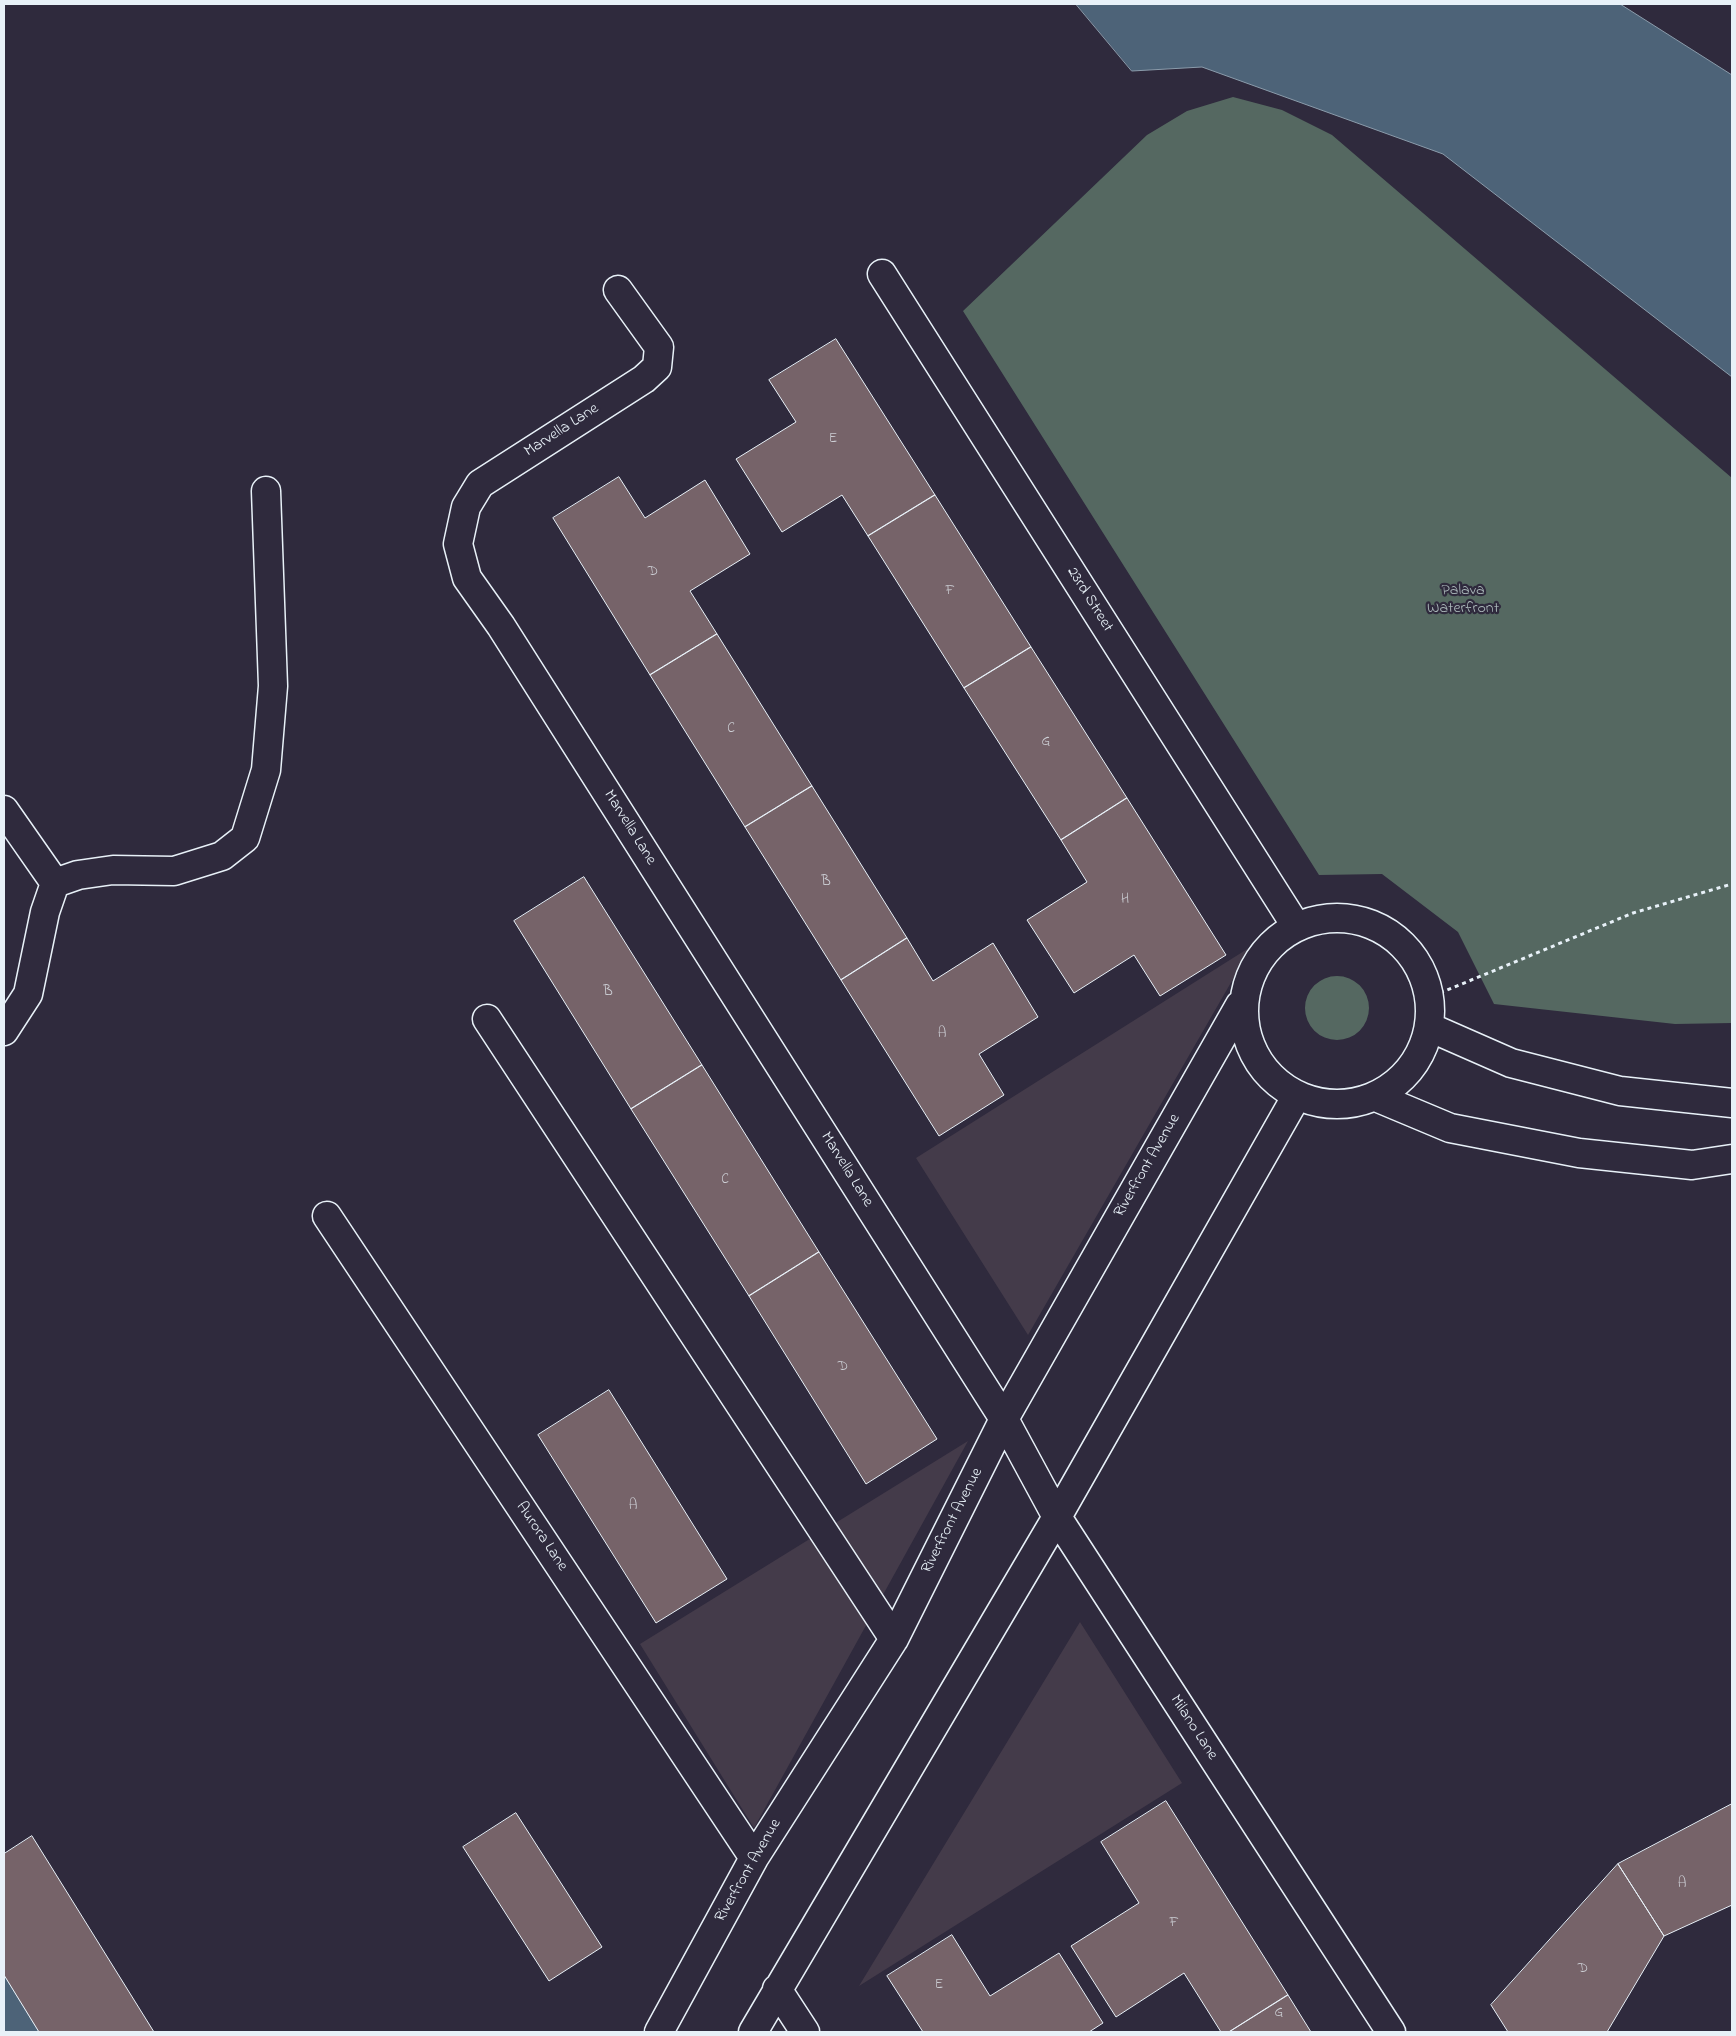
<!DOCTYPE html>
<html>
<head>
<meta charset="utf-8">
<style>
	body { margin:0 }
	#map { position:relative; width:1736px; height:2036px; overflow:hidden; background:#2f2a3d; font-family:"Indie Flower",sans-serif }
	canvas { display:block }
	.frame { position:absolute; inset:0; border:5px solid #e8f1f8; pointer-events:none }
</style>
</head>
<body>
<div id="map">
<canvas width="1736" height="2036"></canvas>
<div class="frame"></div>
</div>
<script>
const ctx = document.querySelector('canvas').getContext('2d');
ctx.lineJoin = 'round';
function fill(path, color) { ctx.fillStyle = color; ctx.fill(path, 'evenodd'); }
function trace(path, color, width, dash) { ctx.strokeStyle = color; ctx.lineWidth = width; ctx.lineCap = dash ? 'butt' : 'round'; ctx.setLineDash(dash || []); ctx.stroke(path); }
function label(font, color, halo, rows, align = 'center') {
  ctx.font = font + ' "Indie Flower",sans-serif'; ctx.lineWidth = 4.5; ctx.setLineDash([]); ctx.textBaseline = 'middle'; ctx.strokeStyle = halo; ctx.fillStyle = color; for (const [text, x, y, turn = 0] of rows) {
    ctx.save(); ctx.translate(x, y); ctx.rotate((+turn || 0) * Math.PI / 180); ctx.textAlign = isNaN(turn) ? turn : align; if (halo) ctx.strokeText(text, 0, 0); ctx.fillText(text, 0, 0); ctx.restore();
  }
}
const built = new Path2D(`
	M 1252,946 L 1028,1335 L 916,1158 Z
	M 968,1441 L 754,1828 L 640,1644 Z
	M 1080,1622 L 1182,1783 L 859,1986 Z`);
const green = new Path2D(`
	M 1233,97 L 1282,110 L 1332,135 L 1732,478 L 1732,1023 L 1675,1024 L 1494,1004 L 1458,932 L 1382,874 L 1319,875 L 963,311 L 1147,135 L 1187,111 Z
	M1305 1008a32 32 0 1 1 64 0a32 32 0 1 1-64 0Z`);
const water = new Path2D(`
	M 1076,4 L 1620,4 L 1732,75 L 1732,377 L 1443,154 L 1202,67 L 1132,71 Z
	M 4,1975 L 39,2032 L 4,2032 Z`);
const building = new Path2D(`
	M 836,339 L 935,495 L 868,536 L 842,495 L 782,532 L 736,459 L 796,422 L 769,380 Z
	M 619,477 L 645,518 L 705,480 L 750,554 L 690,591 L 717,634 L 650,675 L 553,518 Z
	M 935,495 L 1031,647 L 964,688 L 868,536 Z
	M 717,634 L 812,786 L 745,827 L 650,675 Z
	M 1031,647 L 1127,798 L 1061,840 L 964,688 Z
	M 812,786 L 907,938 L 841,980 L 745,827 Z
	M 1127,798 L 1226,955 L 1160,996 L 1134,955 L 1074,993 L 1027,920 L 1087,882 L 1061,840 Z
	M 584,877 L 702,1065 L 631,1109 L 514,921 Z
	M 907,938 L 933,981 L 993,943 L 1038,1017 L 979,1054 L 1004,1095 L 939,1136 L 841,980 Z
	M 702,1065 L 819,1252 L 749,1296 L 631,1109 Z
	M 819,1252 L 937,1439 L 866,1484 L 749,1296 Z
	M 609,1390 L 727,1579 L 656,1623 L 538,1435 Z
	M 1166,1801 L 1288,1995 L 1229,2032 L 1221,2032 L 1184,1973 L 1116,2017 L 1071,1946 L 1139,1903 L 1101,1842 Z
	M 1732,1804 L 1732,1905 L 1664,1936 L 1618,1864 Z
	M 516,1813 L 602,1947 L 549,1981 L 463,1847 Z
	M 32,1836 L 154,2032 L 39,2032 L 4,1975 L 4,1854 Z
	M 1618,1864 L 1664,1936 L 1607,2032 L 1508,2032 L 1491,2005 Z
	M 952,1935 L 990,1996 L 1059,1953 L 1103,2023 L 1089,2032 L 923,2032 L 887,1976 Z
	M 1288,1995 L 1311,2032 L 1229,2032 Z`);
const path = new Path2D(`
	M 1440,993 L 1633,913 L 1732,884`);
const minor = new Path2D(`
	M 882,274 L 1296,926
	M 618,290 L 659,347 L 657,367 L 644,379 L 480,484 L 466,507 L 458,544 L 467,578 L 501,626 L 1004,1419 L 1057,1517 L 1391,2032
	M 4,810 L 55,883
	M1244 1011a93 93 0 1 1 186 0a93 93 0 1 1-186 0Z
	M 487,1019 L 894,1639
	M 1429,1027 L 1511,1063 L 1620,1091 L 1732,1103
	M 4,1031 L 28,994 L 45,912 L 55,883 L 78,875 L 113,870 L 174,871 L 222,856 L 245,838 L 266,770 L 273,686 L 266,491
	M 1376,1097 L 1450,1128 L 1579,1153 L 1692,1165 L 1732,1159
	M 327,1216 L 754,1858
	M 777,1989 L 805,2032
	M 659,2032 L 754,1858 L 894,1639 L 1004,1419 L 1240,1005
	M 753,2032 L 1057,1517 L 1296,1097`);
const numberNames = [
	["E",833,440],
	["D",653,573],
	["F",950,592],
	["C",731,730],
	["G",1046,743],
	["B",826,883],
	["H",1125,901],
	["B",608,993],
	["A",942,1035],
	["C",725,1181],
	["D",843,1368],
	["A",633,1507],
	["A",1682,1885],
	["F",1174,1924],
	["D",1583,1970],
	["E",939,1986],
	["G",1279,2014]
];
const streetNames = [
	["Marvella Lane",562,431,-33],
	["23rd Street",1089,600,58],
	["Marvella Lane",629,828,58],
	["Riverfront Avenue",1148,1166,-60],
	["Marvella Lane",846,1170,58],
	["Riverfront Avenue",953,1521,-63],
	["Aurora Lane",541,1537,56],
	["Milano Lane",1193,1728,57],
	["Riverfront Avenue",749,1871,-60]
];
const parkNames = [
	["Palava",1463,591],
	["Waterfront",1463,609]
];
fill(built, '#443b4a');
fill(green, '#556861');
fill(water, '#4d6378');
trace(water, '#8b9cab', 1);
fill(building, '#766369');
trace(building, '#e8f1f8', 1);
trace(minor, '#e8f1f8', 31);
trace(path, '#e8f1f8', 3, [4, 4]);
trace(minor, '#2f2a3d', 28);
label('14px', '#ccced4', null, numberNames);
label('16px', '#e8f1f8', '#2f2a3d', streetNames);
label('16px', '#adbabc', '#2f2a3d', parkNames);
</script>
</body>
</html>
